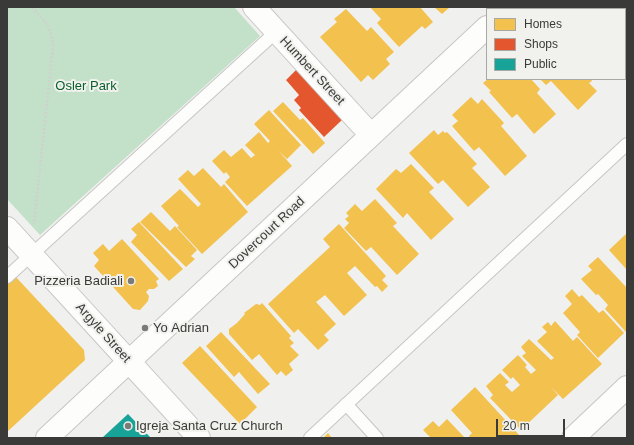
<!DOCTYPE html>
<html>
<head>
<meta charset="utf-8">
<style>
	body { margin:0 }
	#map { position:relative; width:634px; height:445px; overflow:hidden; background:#f0f0ee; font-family:Arial,sans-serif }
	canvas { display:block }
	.frame { position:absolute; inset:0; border:8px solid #3a3a39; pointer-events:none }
	.legend { position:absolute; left:486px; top:8px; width:140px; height:72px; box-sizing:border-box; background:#f1f1ed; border:1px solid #a8a8a5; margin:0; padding:5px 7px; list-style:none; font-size:12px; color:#3a3a39 }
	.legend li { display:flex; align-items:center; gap:8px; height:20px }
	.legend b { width:20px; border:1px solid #a8a8a5 }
	.scale { position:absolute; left:496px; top:419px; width:69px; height:18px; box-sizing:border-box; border:2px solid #3a3a39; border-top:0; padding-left:5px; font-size:12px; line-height:14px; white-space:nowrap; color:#3a3a39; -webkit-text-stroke:3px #f1f1ed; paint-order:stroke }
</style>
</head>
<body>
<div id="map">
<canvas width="634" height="445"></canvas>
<div class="frame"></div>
<ul class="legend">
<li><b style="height:11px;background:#f2c14e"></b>Homes</li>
<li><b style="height:11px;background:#e4572e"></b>Shops</li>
<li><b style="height:11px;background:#17a398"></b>Public</li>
</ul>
<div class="scale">20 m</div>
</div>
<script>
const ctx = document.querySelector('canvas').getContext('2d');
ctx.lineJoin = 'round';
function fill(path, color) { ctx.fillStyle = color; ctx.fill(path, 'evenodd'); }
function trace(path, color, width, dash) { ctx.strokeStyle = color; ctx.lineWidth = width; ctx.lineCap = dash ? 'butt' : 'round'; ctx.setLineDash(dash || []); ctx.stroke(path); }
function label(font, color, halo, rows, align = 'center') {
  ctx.font = font + ' Arial,sans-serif'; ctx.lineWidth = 4; ctx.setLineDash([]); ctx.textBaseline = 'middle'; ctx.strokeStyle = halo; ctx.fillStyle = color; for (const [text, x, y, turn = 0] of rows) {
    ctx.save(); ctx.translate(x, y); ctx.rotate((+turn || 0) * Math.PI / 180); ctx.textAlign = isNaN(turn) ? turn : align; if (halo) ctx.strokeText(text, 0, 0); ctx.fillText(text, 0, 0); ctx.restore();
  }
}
const green = new Path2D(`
	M 7,7 L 234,7 L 260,36 L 40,235 L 7,199 Z`);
const homes = new Path2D(`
	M 370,7 L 420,7 L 433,22 L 425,29 L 422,26 L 399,47 L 377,23 L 381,19 Z
	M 434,7 L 450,7 L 442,14 Z
	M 569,7 L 602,7 L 604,9 L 567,9 Z
	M 604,7 L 627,7 L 627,32 L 625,30 L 625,9 L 606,9 Z
	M 346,9 L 367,31 L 371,27 L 394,52 L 386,59 L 390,64 L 373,80 L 368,75 L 361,82 L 320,37 L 337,22 L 334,19 Z
	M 625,43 L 627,45 L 627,60 L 625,62 Z
	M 488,79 L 531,79 L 540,89 L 537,93 L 556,114 L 534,134 L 517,114 L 512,118 L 489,92 L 491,91 L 483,83 Z
	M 540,79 L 591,79 L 592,81 L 589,83 L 597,91 L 578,110 L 551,81 L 546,85 Z
	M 471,97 L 478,104 L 482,99 L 504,123 L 501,126 L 527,156 L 505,176 L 479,147 L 474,151 L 452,126 L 458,121 L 452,115 Z
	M 283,102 L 300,120 L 303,118 L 325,143 L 313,154 L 273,111 Z
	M 269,110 L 301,145 L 287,159 L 278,150 L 292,166 L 247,206 L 225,182 L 230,177 L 226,172 L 224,174 L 212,161 L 224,150 L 231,157 L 242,148 L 251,158 L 255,155 L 245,145 L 259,132 L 268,143 L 270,141 L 254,124 Z
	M 434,130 L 438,135 L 443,131 L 445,133 L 447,132 L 477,164 L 472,168 L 490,187 L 468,207 L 443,180 L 438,184 L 409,153 Z
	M 411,164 L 434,188 L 429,192 L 454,219 L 431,240 L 407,213 L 403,218 L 376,189 L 396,169 L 401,173 Z
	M 203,168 L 221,187 L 224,184 L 248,212 L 202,254 L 177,227 L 179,226 L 161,206 L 180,189 L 198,207 L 201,204 L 178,179 L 188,170 L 194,176 Z
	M 375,199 L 397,223 L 393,226 L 419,254 L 397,275 L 371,247 L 366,251 L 344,228 L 349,223 L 345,219 L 349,216 L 346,213 L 355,204 L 362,211 Z
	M 151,212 L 170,231 L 175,226 L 197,250 L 191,256 L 195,259 L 186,267 L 140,222 Z
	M 139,222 L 183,269 L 169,281 L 131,242 L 137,235 L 131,229 Z
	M 339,224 L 386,276 L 382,280 L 388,286 L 382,292 L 377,286 L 375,287 L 355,266 L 347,273 L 367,295 L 344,316 L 325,295 L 316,302 L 336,324 L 324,335 L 329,340 L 318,350 L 298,329 L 294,333 L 268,304 L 330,247 L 323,239 Z
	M 627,233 L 627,270 L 609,250 Z
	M 122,239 L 159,279 L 156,281 L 158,286 L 154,289 L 149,289 L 146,292 L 149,296 L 148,301 L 140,310 L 133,309 L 94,266 L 99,260 L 93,253 L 103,244 L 109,251 Z
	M 598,257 L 627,288 L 626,332 L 605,309 L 608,305 L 598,294 L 596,295 L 581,279 L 592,270 L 588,266 Z
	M 14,275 L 84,350 L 85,360 L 7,432 L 7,281 Z
	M 572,289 L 579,297 L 582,295 L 599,313 L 603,310 L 624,333 L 598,358 L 577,335 L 580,332 L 563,313 L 572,304 L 565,296 Z
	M 262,303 L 291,336 L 289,338 L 294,343 L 290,346 L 299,355 L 289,364 L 293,370 L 286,376 L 281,371 L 277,375 L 259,354 L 252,360 L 229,334 L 229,329 L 237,323 L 245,314 L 244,313 L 256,304 L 260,305 Z
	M 555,321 L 573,341 L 577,337 L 602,364 L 563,399 L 550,386 L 558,395 L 521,430 L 490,398 L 493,395 L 486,386 L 500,373 L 509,382 L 505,385 L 512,392 L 520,385 L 513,377 L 511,379 L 502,370 L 518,355 L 527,365 L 525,367 L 531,374 L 536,370 L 522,356 L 526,353 L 521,347 L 529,339 L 551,360 L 554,358 L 537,341 L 547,332 L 542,327 L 548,322 L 551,326 Z
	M 221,332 L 270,384 L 258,394 L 239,372 L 234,377 L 206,346 Z
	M 200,346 L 257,407 L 240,424 L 182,363 Z
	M 475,387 L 520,436 L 518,438 L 470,438 L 469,436 L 472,433 L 451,410 Z
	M 447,419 L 465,438 L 431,438 L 423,430 L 433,421 L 439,427 Z
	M 328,433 L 332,438 L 323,438 Z`);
const shops = new Path2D(`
	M 297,69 L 343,119 L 324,137 L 299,110 L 301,108 L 294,100 L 299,95 L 286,80 Z`);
const public = new Path2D(`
	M 128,414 L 151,438 L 102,438 Z`);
const path = new Path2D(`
	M 32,7 C 46,23 51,25 53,46 L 34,224`);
const lane = new Path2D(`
	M 7,277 L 276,32
	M 346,404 L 377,438
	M 310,438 L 627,144`);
const street = new Path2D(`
	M 254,7 L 371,135
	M 507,9 L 509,7
	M 7,228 L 199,438
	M 47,438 L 487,27
	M 573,438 L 627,387`);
const markers = [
	[131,281,4,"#7a7a78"],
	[145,328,4,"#7a7a78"],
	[128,426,4,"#7a7a78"]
];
const streetNames = [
	["Humbert Street",312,71,47],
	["Dovercourt Road",267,233,-43],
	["Argyle Street",103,333,48]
];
const parkNames = [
	["Osler Park",86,86]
];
const poiNames = [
	["Pizzeria Badiali",123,281,"right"],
	["Yo Adrian",153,328],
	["Igreja Santa Cruz Church",136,426]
];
fill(green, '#c2e1c8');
fill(homes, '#f2c14e');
fill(shops, '#e4572e');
fill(public, '#17a398');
trace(lane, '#c7c6c5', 14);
trace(street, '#c7c6c5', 24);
trace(path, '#d0d0cf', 2.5, [2, 2]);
trace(lane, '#fdfdfc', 12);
trace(street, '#fdfdfc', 22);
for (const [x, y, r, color] of markers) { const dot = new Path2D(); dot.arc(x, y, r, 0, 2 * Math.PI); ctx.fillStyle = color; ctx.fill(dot); trace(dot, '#f1f1ed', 1.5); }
label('13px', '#3a3a39', '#f1f1ed', streetNames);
label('13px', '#0a5f2d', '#f1f1ed', parkNames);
label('13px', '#3a3a39', '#f1f1ed', poiNames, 'left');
</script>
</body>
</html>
